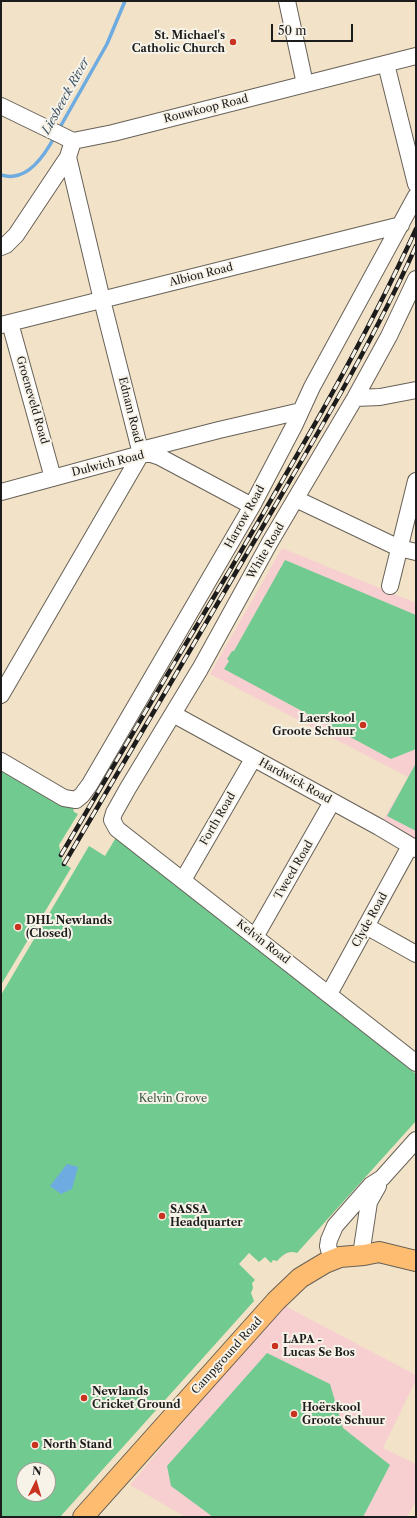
<!DOCTYPE html>
<html>
<head>
<meta charset="utf-8">
<style>
	body { margin:0 }
	#map { position:relative; width:417px; height:1518px; overflow:hidden; background:#f2e2c7; font-family:"Libre Caslon Text",serif }
	canvas { display:block }
	.frame { position:absolute; inset:0; border:2px solid #1c1c1c; pointer-events:none }
	.north { position:absolute; left:16px; top:1462px; width:40px; height:40px; box-sizing:border-box; background:#f7f3e8; border:1px solid #9f9d96; border-radius:50%; rotate:5deg; font-size:11px; font-weight:700; line-height:16px; text-align:center; color:#1c1c1c }
	.north::after { content:''; display:block; margin:auto; width:14px; height:18px; background:#c8321e; clip-path:polygon(50% 0,100% 100%,50% 72%,0 100%) }
	.scale { position:absolute; left:271px; top:24px; width:82px; height:18px; box-sizing:border-box; border:2px solid #1c1c1c; border-top:0; padding-left:5px; font-size:12px; line-height:14px; white-space:nowrap; color:#1c1c1c; -webkit-text-stroke:3px #f7f3e8; paint-order:stroke }
</style>
</head>
<body>
<div id="map">
<canvas width="417" height="1518"></canvas>
<div class="frame"></div>
<div class="north">N</div>
<div class="scale">50 m</div>
</div>
<script>
const ctx = document.querySelector('canvas').getContext('2d');
ctx.lineJoin = 'round';
function fill(path, color) { ctx.fillStyle = color; ctx.fill(path, 'evenodd'); }
function trace(path, color, width, dash) { ctx.strokeStyle = color; ctx.lineWidth = width; ctx.lineCap = dash ? 'butt' : 'round'; ctx.setLineDash(dash || []); ctx.stroke(path); }
function label(font, color, halo, rows, align = 'center') {
  ctx.font = font + ' "Libre Caslon Text",serif'; ctx.lineWidth = 4; ctx.setLineDash([]); ctx.textBaseline = 'middle'; ctx.strokeStyle = halo; ctx.fillStyle = color; for (const [text, x, y, turn = 0] of rows) {
    ctx.save(); ctx.translate(x, y); ctx.rotate((+turn || 0) * Math.PI / 180); ctx.textAlign = isNaN(turn) ? turn : align; if (halo) ctx.strokeText(text, 0, 0); ctx.fillText(text, 0, 0); ctx.restore();
  }
}
const built = new Path2D(`
	M 282,548 L 416,603 L 416,840 L 383,820 L 408,777 L 210,674 Z
	M 285,1306 L 416,1375 L 416,1380 L 383,1448 L 416,1464 L 416,1501 L 407,1517 L 186,1517 L 130,1485 L 260,1330 Z`);
const green = new Path2D(`
	M 285,560 L 416,615 L 416,749 L 391,759 L 224,669 L 229,661 L 227,659 L 232,651 L 234,651 Z
	M 1,761 L 71,799 L 74,812 L 78,814 L 59,845 L 63,863 L 71,868 L 1,985 Z
	M 416,763 L 416,831 L 387,816 Z
	M 118,834 L 416,1074 L 416,1121 L 297,1253 C 288,1250 283,1255 277,1261 L 273,1260 L 271,1263 L 265,1257 L 259,1262 L 249,1253 L 239,1264 L 255,1280 L 252,1283 L 253,1288 L 251,1293 L 254,1301 L 60,1517 L 1,1517 L 1,995 L 89,846 L 105,856 ZM 24,1470 L 48,1470 L 48,1494 L 24,1494 Z
	M 267,1353 L 330,1384 L 343,1428 L 390,1465 L 363,1517 L 213,1517 L 171,1486 L 167,1466 Z`);
const water = new Path2D(`
	M 67,1164 L 78,1167 L 72,1189 L 61,1194 L 50,1186 Z`);
const stream = new Path2D(`
	M 59,129 L 107,44 L 125,1
	M 1,175 C 5,176 10,177 14,176 C 33,174 47,151 55,136`);
const minor = new Path2D(`
	M 287,1 L 305,84
	M 386,64 L 416,184
	M 1,106 L 73,141 L 113,133 L 416,56
	M 1,247 L 6,245 L 16,235 L 68,157
	M 416,279 L 389,336 L 355,398 L 270,542 L 200,669 L 128,788 L 114,813 L 112,820 L 117,829 L 416,1063
	M 10,323 L 53,478
	M 1,325 L 401,225
	M 355,398 L 380,397 L 416,390
	M 141,450 L 219,430 L 301,411
	M 1,492 L 141,454 L 151,454 L 160,457 L 252,506
	M 296,499 L 399,548 L 416,552
	M 390,586 L 416,481
	M 1,695 L 141,454 L 102,300 L 68,157 L 73,141
	M 173,714 L 379,827 L 416,849
	M 1,761 L 64,798 L 76,800 L 82,795 L 90,784 L 252,506 L 295,424 L 312,387 L 416,196
	M 183,880 L 253,759
	M 366,926 L 416,954
	M 255,937 L 332,802
	M 329,994 L 410,846
	M 361,1255 L 369,1202 L 378,1186
	M 332,1260 L 328,1246 L 329,1240 L 335,1226 L 371,1185 L 382,1178 L 416,1140`);
const major = new Path2D(`
	M 83,1517 L 276,1301 L 300,1278 L 325,1263 L 340,1257 L 364,1255 L 379,1252 L 416,1261`);
const rail = new Path2D(`
	M 61,855 C 116,761 171,668 227,575 C 294,461 361,349 416,229
	M 64,864 C 130,752 196,640 262,528 C 316,436 372,344 416,246`);
const markers = [
	[233,42,4,"#c8321e"],
	[363,725,4,"#c8321e"],
	[18,927,4,"#c8321e"],
	[162,1216,4,"#c8321e"],
	[275,1346,4,"#c8321e"],
	[84,1398,4,"#c8321e"],
	[294,1414,4,"#c8321e"],
	[35,1445,4,"#c8321e"]
];
const poiNames = [
	["St. Michael's",225,36,"right"],
	["Catholic Church",225,49,"right"],
	["Laerskool",355,719,"right"],
	["Groote Schuur",355,732,"right"],
	["DHL Newlands",26,921],
	["(Closed)",26,934],
	["SASSA",170,1210],
	["Headquarter",170,1223],
	["LAPA -",283,1340],
	["Lucas Se Bos",283,1353],
	["Newlands",92,1392],
	["Cricket Ground",92,1405],
	["Hoërskool",302,1408],
	["Groote Schuur",302,1421],
	["North Stand",43,1445]
];
const streetNames = [
	["Rouwkoop Road",206,109,-14],
	["Albion Road",201,275,-14],
	["Groeneveld Road",32,400,74],
	["Ednam Road",130,410,76],
	["Dulwich Road",108,464,-14],
	["Harrow Road",245,517,-61],
	["White Road",266,551,-60],
	["Hardwick Road",295,781,29],
	["Forth Road",218,819,-60],
	["Tweed Road",294,870,-60],
	["Clyde Road",370,920,-61],
	["Kelvin Road",263,942,38],
	["Campground Road",227,1356,-48]
];
const parkNames = [
	["Kelvin Grove",173,1099]
];
const waterNames = [
	["Liesbeeck River",66,96,-61]
];
fill(built, '#f7cfd1');
fill(green, '#71ca90');
fill(water, '#6eabe0');
trace(stream, '#6eabe0', 3.5);
trace(minor, '#676158', 18);
trace(major, '#676158', 22);
trace(minor, '#fff', 16);
trace(major, '#fdbc6f', 20);
trace(rail, '#1c1c1c', 4.5);
trace(rail, '#f7f3e8', 3, [9]);
for (const [x, y, r, color] of markers) { const dot = new Path2D(); dot.arc(x, y, r, 0, 2 * Math.PI); ctx.fillStyle = color; ctx.fill(dot); trace(dot, '#f7f3e8', 1.5); }
label('bold 11px', '#1c1c1c', '#f7f3e8', poiNames, 'left');
label('11px', '#1c1c1c', '#f7f3e8', streetNames);
label('11px', '#3a5945', '#f7f3e8', parkNames);
label('italic 12px', '#3d556a', '#f7f3e8', waterNames);
</script>
</body>
</html>
